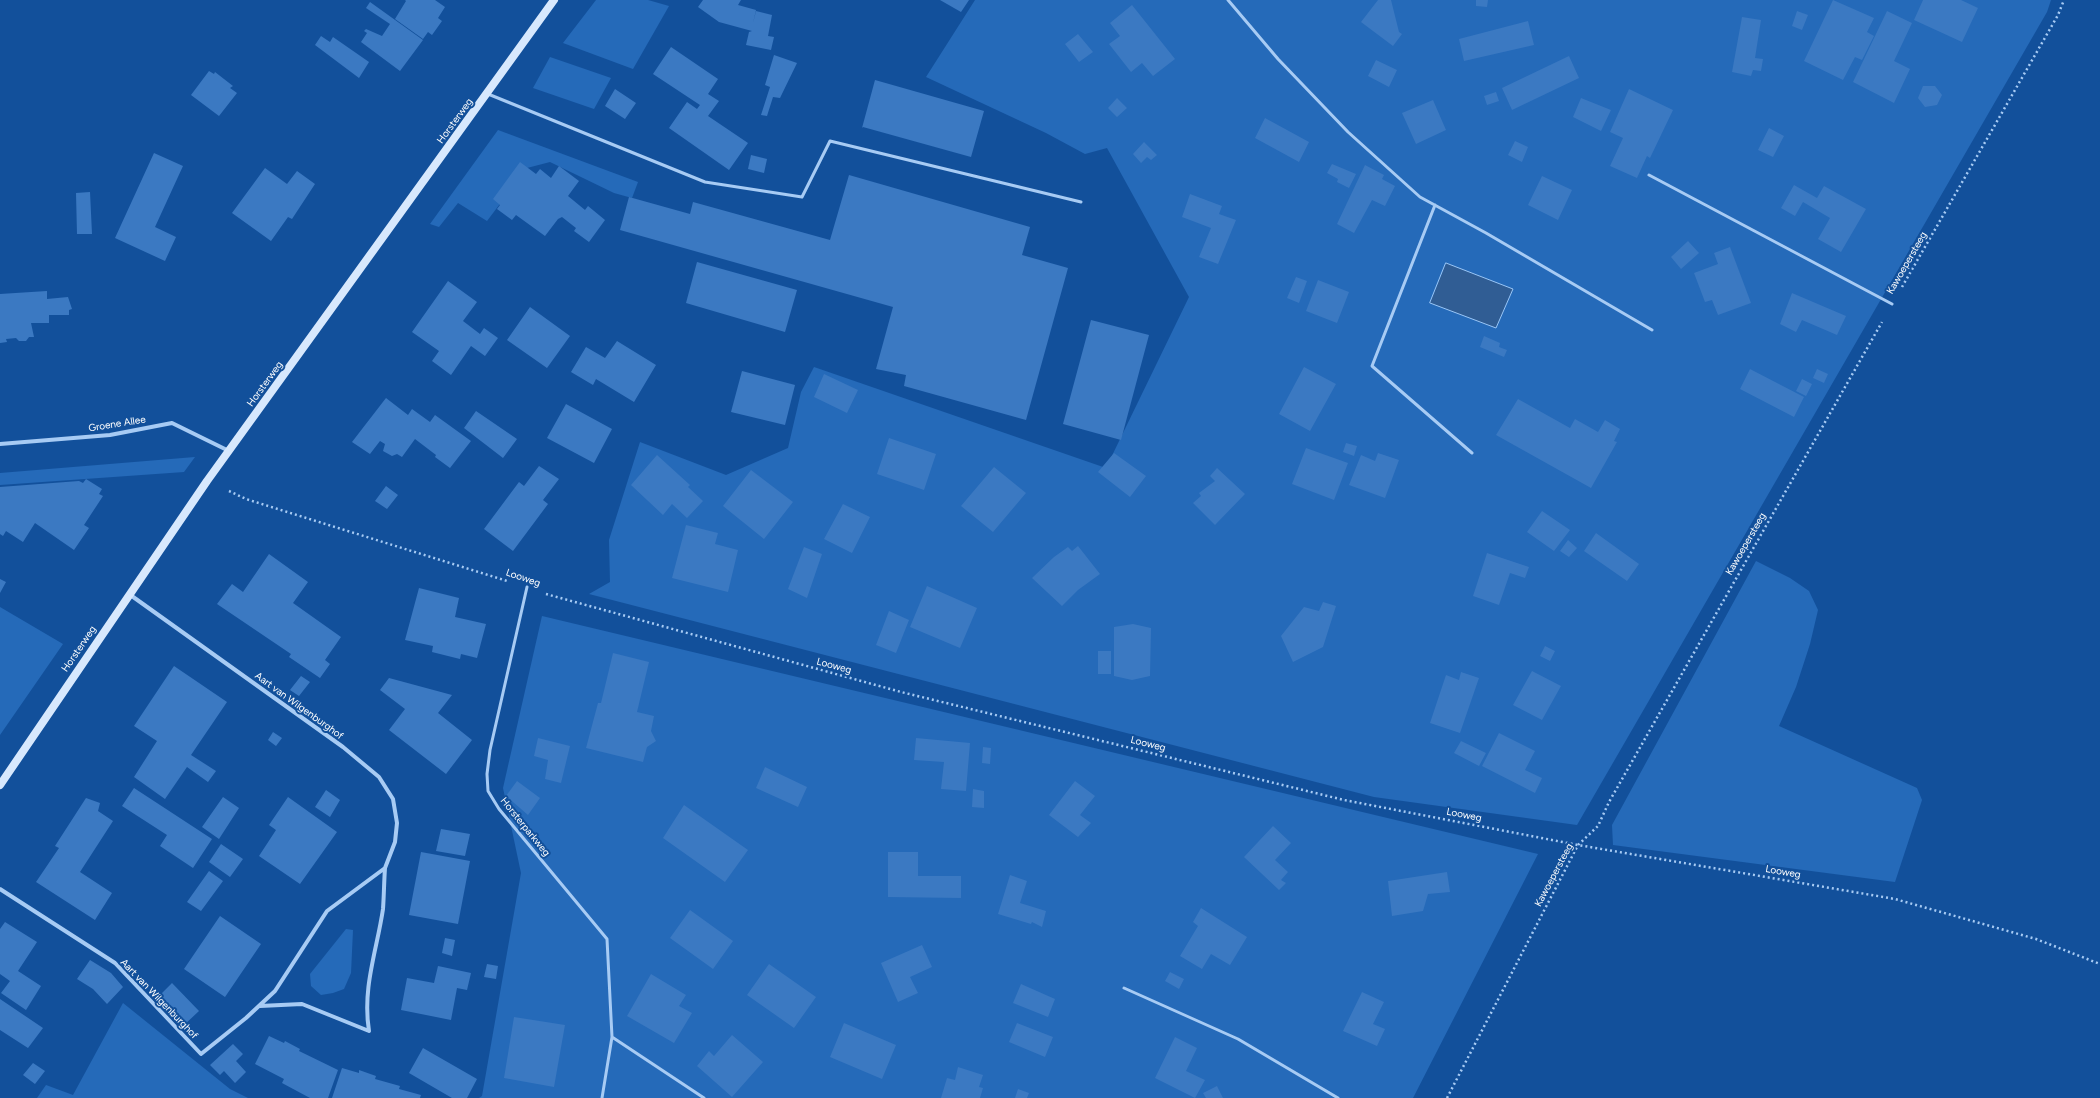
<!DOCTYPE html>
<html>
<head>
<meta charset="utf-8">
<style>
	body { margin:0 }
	canvas { display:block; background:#12509b }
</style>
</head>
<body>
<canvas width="2100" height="1098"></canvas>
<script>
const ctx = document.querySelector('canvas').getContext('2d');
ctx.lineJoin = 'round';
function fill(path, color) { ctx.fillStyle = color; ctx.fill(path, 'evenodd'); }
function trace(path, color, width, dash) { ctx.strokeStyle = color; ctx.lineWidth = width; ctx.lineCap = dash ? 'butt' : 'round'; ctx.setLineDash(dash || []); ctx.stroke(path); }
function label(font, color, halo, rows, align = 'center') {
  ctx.font = font + ' Figtree,sans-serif'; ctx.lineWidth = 4; ctx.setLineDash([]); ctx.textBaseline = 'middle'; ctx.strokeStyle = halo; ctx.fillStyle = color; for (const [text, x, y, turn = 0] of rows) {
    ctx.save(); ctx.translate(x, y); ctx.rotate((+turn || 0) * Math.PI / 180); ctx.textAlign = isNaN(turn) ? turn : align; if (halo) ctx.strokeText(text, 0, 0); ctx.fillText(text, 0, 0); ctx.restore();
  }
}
const green = new Path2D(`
	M 596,0 L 648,0 L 669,6 L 633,69 L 563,43 Z
	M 975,0 L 2051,0 L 2047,12 L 1577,825 L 1374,797 L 589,594 L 610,582 L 609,540 L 640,442 L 726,475 L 788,448 L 801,392 L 814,367 L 1106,468 L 1189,297 L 1107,148 L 1085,154 L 1046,133 L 926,77 Z
	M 550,57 L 611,78 L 594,109 L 533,88 Z
	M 498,130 L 638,182 L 632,198 L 614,193 L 550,162 L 527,168 L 487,221 L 458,203 L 439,227 L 430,224 Z
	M 195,457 L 184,472 L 0,485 L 0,473 Z
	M 1756,561 L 1790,578 L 1809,591 L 1818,610 L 1810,644 L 1796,687 L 1779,726 L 1917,788 L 1922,800 L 1895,882 L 1613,845 L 1612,825 Z
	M 0,607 L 63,644 L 0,735 Z
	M 542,616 L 1538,854 L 1413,1098 L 479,1098 L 482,1096 L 521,873 L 503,788 Z
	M 346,929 L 353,930 L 351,973 L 344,989 L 333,993 L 321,995 L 311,986 L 310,974 Z
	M 123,1003 L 230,1089 L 248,1098 L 37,1098 L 46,1085 L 73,1095 Z`);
const water = new Path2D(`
	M 1446,263 L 1513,289 L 1496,328 L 1430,303 Z`);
const building = new Path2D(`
	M 405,0 L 435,0 L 445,7 L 438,18 L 442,21 L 432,35 L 428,32 L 423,39 L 395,19 L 406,1 Z
	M 703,0 L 741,0 L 738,5 L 756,10 L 753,23 L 756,11 L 772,15 L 768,36 L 774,37 L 771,50 L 746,45 L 749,32 L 752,31 L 719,22 L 698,7 Z
	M 940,0 L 969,0 L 961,12 Z
	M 1378,0 L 1391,0 L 1399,32 L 1402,34 L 1393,46 L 1361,22 Z
	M 1476,0 L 1488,0 L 1487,7 L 1476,6 Z
	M 1833,0 L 1874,18 L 1867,32 L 1874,36 L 1862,60 L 1855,57 L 1843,80 L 1804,61 Z
	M 1923,0 L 1961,0 L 1978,8 L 1962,42 L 1914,20 Z
	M 370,2 L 423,40 L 400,71 L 361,42 L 367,33 L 364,31 L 366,29 L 382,36 L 390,24 L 366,8 Z
	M 1132,5 L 1175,59 L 1153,76 L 1142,63 L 1131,72 L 1109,44 L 1120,36 L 1110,23 Z
	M 1797,11 L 1808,15 L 1802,30 L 1792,26 Z
	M 1887,11 L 1912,23 L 1894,61 L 1910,69 L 1894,103 L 1853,82 Z
	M 1742,17 L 1761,20 L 1755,58 L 1763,59 L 1761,71 L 1753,70 L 1751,76 L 1732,72 Z
	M 1528,21 L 1534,45 L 1464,61 L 1459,39 Z
	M 1078,34 L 1093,52 L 1079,62 L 1065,44 Z
	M 321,36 L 330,42 L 333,37 L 369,62 L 359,78 L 315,45 Z
	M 671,47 L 718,79 L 708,94 L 719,101 L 708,116 L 748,143 L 729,170 L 669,128 L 687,102 L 697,109 L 700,105 L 653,74 Z
	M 774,55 L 797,63 L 780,98 L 773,97 L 767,116 L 761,115 L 770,87 L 765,85 Z
	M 1569,56 L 1579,78 L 1512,110 L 1502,88 Z
	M 1376,60 L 1397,70 L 1389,87 L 1368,76 Z
	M 209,71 L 214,74 L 215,72 L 233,86 L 230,88 L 237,93 L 219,116 L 191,95 Z
	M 875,80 L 984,111 L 971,157 L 863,127 L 862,128 Z
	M 1923,86 L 1935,86 L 1942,95 L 1937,105 L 1925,107 L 1918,98 Z
	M 615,89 L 636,103 L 625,119 L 605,106 Z
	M 1629,89 L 1673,110 L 1650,158 L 1647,156 L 1637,178 L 1610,166 L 1623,138 L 1610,132 Z
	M 1496,92 L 1499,101 L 1487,105 L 1484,96 Z
	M 1117,98 L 1127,108 L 1117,117 L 1108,108 Z
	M 1581,98 L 1611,110 L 1601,131 L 1573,117 Z
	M 1433,100 L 1446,130 L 1416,144 L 1402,113 Z
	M 1265,118 L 1309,142 L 1299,162 L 1255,138 Z
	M 1769,128 L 1784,136 L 1773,157 L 1758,150 Z
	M 1515,141 L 1528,147 L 1522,162 L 1508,155 Z
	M 1144,142 L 1157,155 L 1151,160 L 1147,157 L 1141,163 L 1133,154 Z
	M 154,153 L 183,166 L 155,227 L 176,237 L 165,261 L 115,238 Z
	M 751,155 L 767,159 L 764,173 L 748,169 Z
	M 520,162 L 536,174 L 540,169 L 551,178 L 559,166 L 579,181 L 568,196 L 585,210 L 588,206 L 605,220 L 589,242 L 574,231 L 576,228 L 562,217 L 558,219 L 545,236 L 516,215 L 512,220 L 497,209 L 500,205 L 493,199 Z
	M 1332,164 L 1356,174 L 1349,188 L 1337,182 L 1338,179 L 1327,173 Z
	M 1365,165 L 1384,175 L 1382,179 L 1395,186 L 1385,206 L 1372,200 L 1354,233 L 1337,224 Z
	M 265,168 L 287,184 L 297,171 L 315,184 L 292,219 L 288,217 L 271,241 L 232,213 Z
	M 849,175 L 1030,227 L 1022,255 L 1068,268 L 1026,420 L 904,386 L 906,375 L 876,369 L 893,307 L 620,230 L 629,197 L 690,214 L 693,202 L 830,240 Z
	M 1542,176 L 1572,190 L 1558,220 L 1528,205 Z
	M 1794,185 L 1817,198 L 1824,186 L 1866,209 L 1841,252 L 1818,239 L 1830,218 L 1803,202 L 1795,216 L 1781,208 Z
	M 90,192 L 92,234 L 77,234 L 76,193 Z
	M 1190,194 L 1222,206 L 1219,214 L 1236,220 L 1218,264 L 1199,257 L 1211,228 L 1182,217 Z
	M 1688,241 L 1699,253 L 1681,269 L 1671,257 Z
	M 1730,247 L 1751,303 L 1718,315 L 1712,300 L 1705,302 L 1694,273 L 1718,264 L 1714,253 Z
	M 697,262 L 797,290 L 785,332 L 686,303 Z
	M 1296,277 L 1307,281 L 1299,303 L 1287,298 Z
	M 1318,280 L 1349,292 L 1337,323 L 1306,311 Z
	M 448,281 L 477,302 L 463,321 L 480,334 L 484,328 L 498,338 L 485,356 L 471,346 L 451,375 L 432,361 L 439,351 L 412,332 Z
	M 47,291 L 47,299 L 68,297 L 72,309 L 69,310 L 69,315 L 49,315 L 49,323 L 31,323 L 34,337 L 29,337 L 26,341 L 19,341 L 16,338 L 6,339 L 7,342 L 0,343 L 0,294 Z
	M 1792,293 L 1846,316 L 1837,335 L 1802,320 L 1796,332 L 1780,324 Z
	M 530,307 L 570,336 L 547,368 L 507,340 Z
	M 1091,320 L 1149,335 L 1121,440 L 1063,424 Z
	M 1484,336 L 1500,343 L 1499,347 L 1507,350 L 1504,357 L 1480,347 Z
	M 617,341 L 656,365 L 634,402 L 596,379 L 593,385 L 571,372 L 586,347 L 605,358 Z
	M 1304,367 L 1336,384 L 1310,431 L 1279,414 Z
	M 1750,369 L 1804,397 L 1794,417 L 1740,389 Z
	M 1817,369 L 1828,374 L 1824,383 L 1813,378 Z
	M 742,371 L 795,385 L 785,425 L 731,412 Z
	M 824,374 L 858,390 L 847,413 L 814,397 Z
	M 1802,379 L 1812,384 L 1806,396 L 1796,391 Z
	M 386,398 L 408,415 L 412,409 L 430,422 L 435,415 L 471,441 L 450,468 L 435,457 L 436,455 L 415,439 L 402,457 L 397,454 L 392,456 L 383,451 L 385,444 L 380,441 L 370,454 L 352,442 Z
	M 1518,399 L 1570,428 L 1575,419 L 1598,432 L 1605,420 L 1620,429 L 1614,441 L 1617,442 L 1591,488 L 1496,435 Z
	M 566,404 L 612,429 L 594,463 L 547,438 Z
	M 476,411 L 517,439 L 503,458 L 464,428 Z
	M 889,438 L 936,454 L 924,490 L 877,474 Z
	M 1346,443 L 1357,446 L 1354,456 L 1343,452 Z
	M 1306,448 L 1348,463 L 1334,500 L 1292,484 Z
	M 1114,453 L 1146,476 L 1130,497 L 1098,472 Z
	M 1378,453 L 1399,460 L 1385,498 L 1349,485 L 1361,455 L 1375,461 Z
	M 657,455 L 690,485 L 688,487 L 703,501 L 687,518 L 672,504 L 663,515 L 631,485 Z
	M 539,466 L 559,479 L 543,500 L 548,504 L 513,551 L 484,529 L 519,482 L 524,486 Z
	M 994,467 L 1026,493 L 993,532 L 961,506 Z
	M 1217,468 L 1245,494 L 1215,525 L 1193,503 L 1201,496 L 1199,493 L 1215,481 L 1210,476 Z
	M 751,470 L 793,502 L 764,539 L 723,506 Z
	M 86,479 L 102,489 L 99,494 L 103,496 L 84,525 L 89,528 L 74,550 L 35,523 L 23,542 L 6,531 L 3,536 L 0,534 L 0,487 L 79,481 L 83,483 Z
	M 386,486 L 398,495 L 387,509 L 375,501 Z
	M 843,504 L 870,517 L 852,553 L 824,539 Z
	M 1542,511 L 1570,530 L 1554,551 L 1527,532 Z
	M 686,525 L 718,533 L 715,544 L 738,550 L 728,592 L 672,578 Z
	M 1596,533 L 1639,564 L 1627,581 L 1584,551 Z
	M 1568,540 L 1577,548 L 1569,557 L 1560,551 Z
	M 1078,546 L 1100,574 L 1078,590 L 1062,606 L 1032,578 L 1054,557 L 1068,547 L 1072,551 Z
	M 804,547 L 822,554 L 807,598 L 788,589 Z
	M 1487,553 L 1529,567 L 1525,578 L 1510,573 L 1499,605 L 1473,596 Z
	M 269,554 L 308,582 L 293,603 L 341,637 L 325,660 L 330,664 L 320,678 L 289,657 L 291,654 L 217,604 L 232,584 L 243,592 Z
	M 0,579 L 6,582 L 0,593 Z
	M 927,586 L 977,608 L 960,648 L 910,627 Z
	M 419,588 L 459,598 L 455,617 L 486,624 L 477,658 L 461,654 L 460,659 L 432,652 L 433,646 L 405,640 Z
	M 1323,602 L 1336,606 L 1323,647 L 1293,662 L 1281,636 L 1304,607 L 1319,611 Z
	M 889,611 L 909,620 L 896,653 L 876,645 Z
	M 1133,624 L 1151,628 L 1150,676 L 1132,680 L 1114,676 L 1114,627 Z
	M 1545,646 L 1555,651 L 1550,661 L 1540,656 Z
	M 1098,651 L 1111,651 L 1111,674 L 1098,674 Z
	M 613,653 L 649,662 L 637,712 L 654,716 L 651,731 L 656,741 L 647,747 L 643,762 L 586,748 L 598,703 L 601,703 Z
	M 174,666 L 227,702 L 191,755 L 216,771 L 208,782 L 187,767 L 165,799 L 134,777 L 157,741 L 134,726 Z
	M 1532,671 L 1561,686 L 1542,720 L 1513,705 Z
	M 1461,672 L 1479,678 L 1460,733 L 1430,723 L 1446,675 L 1459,680 Z
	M 301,676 L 310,682 L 299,696 L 290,690 Z
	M 389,678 L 452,695 L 438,713 L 472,740 L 446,774 L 389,730 L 405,709 L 380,690 Z
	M 273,732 L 282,738 L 276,746 L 268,740 Z
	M 1499,733 L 1535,751 L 1525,770 L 1542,778 L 1535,793 L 1482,766 Z
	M 538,738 L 570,746 L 561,783 L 545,779 L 548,760 L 534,756 Z
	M 916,738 L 970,743 L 966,791 L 941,789 L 944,762 L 914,760 Z
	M 1461,741 L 1486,753 L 1479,766 L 1454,753 Z
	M 983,747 L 991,748 L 990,764 L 982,763 Z
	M 765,767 L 807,787 L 798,807 L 756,788 Z
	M 517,781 L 540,798 L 528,815 L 506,796 Z
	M 1075,781 L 1095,796 L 1080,815 L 1091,823 L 1078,837 L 1049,815 Z
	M 134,788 L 212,839 L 193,868 L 160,846 L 167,835 L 122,806 Z
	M 973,789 L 984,791 L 984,808 L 972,807 Z
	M 326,790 L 340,800 L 330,817 L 315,807 Z
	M 223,797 L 239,808 L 219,839 L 202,827 Z
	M 288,797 L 337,832 L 300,884 L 259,856 L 276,830 L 269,825 Z
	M 86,798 L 100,803 L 98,811 L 113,821 L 80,872 L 112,893 L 95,920 L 36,882 L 59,848 L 55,846 Z
	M 684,805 L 748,850 L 725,882 L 663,838 Z
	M 1273,826 L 1291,843 L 1275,860 L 1288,872 L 1281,880 L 1286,883 L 1279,890 L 1244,857 Z
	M 441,829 L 470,834 L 465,856 L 436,851 Z
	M 221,844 L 243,859 L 230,877 L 209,862 Z
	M 421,852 L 470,861 L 458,924 L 409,915 Z
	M 888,852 L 918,852 L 918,876 L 961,876 L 961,898 L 888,897 Z
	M 209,871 L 223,881 L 201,911 L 187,902 Z
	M 1447,872 L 1450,892 L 1428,894 L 1423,911 L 1392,916 L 1388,881 Z
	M 1010,875 L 1027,881 L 1020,903 L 1046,911 L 1042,927 L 1032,922 L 1031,924 L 998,914 Z
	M 1201,908 L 1247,937 L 1230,965 L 1211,954 L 1202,969 L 1180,956 L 1198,926 L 1193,922 Z
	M 690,910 L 733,941 L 713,969 L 670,938 Z
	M 220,916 L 261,944 L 225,997 L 184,969 Z
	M 5,922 L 37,942 L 18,971 L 41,986 L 26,1010 L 1,993 L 10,981 L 0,974 L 0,929 Z
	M 445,938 L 455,940 L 452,956 L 442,953 Z
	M 922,945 L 932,967 L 910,977 L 918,993 L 898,1002 L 881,963 Z
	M 90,960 L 111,973 L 123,987 L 107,1004 L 93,989 L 77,979 Z
	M 487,964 L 498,966 L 496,979 L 484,977 Z
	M 769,964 L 816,997 L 794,1028 L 747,995 Z
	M 438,966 L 471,973 L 467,990 L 457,988 L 451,1020 L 401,1010 L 407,978 L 434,983 Z
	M 1170,972 L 1184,979 L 1179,989 L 1165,981 Z
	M 651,974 L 686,995 L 679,1006 L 692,1013 L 674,1043 L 627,1016 Z
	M 172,983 L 199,1011 L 183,1026 L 157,998 Z
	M 1021,984 L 1055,999 L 1048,1017 L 1013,1003 Z
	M 1362,992 L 1384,1002 L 1373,1024 L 1385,1029 L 1377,1046 L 1343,1031 Z
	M 0,999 L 43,1028 L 28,1048 L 0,1030 Z
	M 514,1017 L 565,1025 L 554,1087 L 504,1078 Z
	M 844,1023 L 896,1045 L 882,1079 L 830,1057 Z
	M 1017,1023 L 1053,1037 L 1045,1057 L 1009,1042 Z
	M 732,1035 L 763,1062 L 732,1097 L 697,1066 L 709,1051 L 714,1056 Z
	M 269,1036 L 284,1043 L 285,1041 L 300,1049 L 299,1051 L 338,1070 L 328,1098 L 310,1098 L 282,1083 L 284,1079 L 255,1064 Z
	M 1175,1037 L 1197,1048 L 1186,1071 L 1205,1080 L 1195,1098 L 1155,1078 Z
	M 233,1044 L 243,1054 L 236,1061 L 246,1072 L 235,1083 L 224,1071 L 220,1075 L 210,1065 Z
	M 423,1048 L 477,1079 L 467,1098 L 452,1098 L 409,1073 Z
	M 33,1063 L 45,1071 L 35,1084 L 23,1075 Z
	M 958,1067 L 983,1075 L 979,1087 L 983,1088 L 980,1098 L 941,1098 L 947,1078 L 955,1080 Z
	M 342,1068 L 359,1073 L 359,1070 L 376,1076 L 375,1079 L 400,1086 L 399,1089 L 421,1095 L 420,1098 L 332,1098 Z
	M 1217,1086 L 1223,1098 L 1206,1098 L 1203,1093 Z
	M 1018,1089 L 1029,1093 L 1027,1098 L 1015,1098 Z`);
const path = new Path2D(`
	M 1902,287 L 2058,15 L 2064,0
	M 229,491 L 246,499 L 507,581
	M 546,594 L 901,692 L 1344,800 L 1578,845 L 1895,899 L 2036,939 L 2100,964
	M 1447,1098 L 1578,845 L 1598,826 L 1609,802 L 1882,322`);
const lane = new Path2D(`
	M 1228,0 L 1278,59 L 1348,132 L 1420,197 L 1486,233 L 1652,330
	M 488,94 L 705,182 L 802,197 L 830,141 L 1081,202
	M 1649,175 L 1892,304
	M 1435,205 L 1372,366 L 1472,453
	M 527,587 L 490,750 L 487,774 L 488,791 L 499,809 L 607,939 L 612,1037 L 602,1098
	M 1124,988 L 1238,1039 L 1338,1098
	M 612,1037 L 704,1098`);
const street = new Path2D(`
	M 0,444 L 110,435 L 172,423 L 229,451
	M 0,889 L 115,963 L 201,1054 L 246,1018 L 275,991 L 327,911 L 385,868 L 395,842 L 397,823 L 393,799 L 379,777 L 343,747 L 129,594
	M 260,1006 L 302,1004 L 369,1031 C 362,988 377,950 383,909 C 384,895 384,882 385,868`);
const secondary = new Path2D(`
	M 0,785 L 207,481 L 554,0`);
const streetNames = [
	["Horsterweg",455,121,-54],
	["Kawoepersteeg",1907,263,-60],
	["Horsterweg",265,384,-54],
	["Groene Allee",117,424,-9],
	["Kawoepersteeg",1746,544,-60],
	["Looweg",523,578,19],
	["Horsterweg",79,649,-56],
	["Looweg",834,666,15],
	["Aart van Wilgenburghof",299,706,36],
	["Looweg",1148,744,14],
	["Looweg",1464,815,11],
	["Horsterparkweg",525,827,51],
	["Looweg",1783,872,10],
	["Kawoepersteeg",1554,875,-62],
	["Aart van Wilgenburghof",159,999,46]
];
fill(green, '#256ab9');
fill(water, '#305d94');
trace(water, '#99c6f7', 1);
fill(building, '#3b79c2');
trace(path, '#a7cbf4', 2.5, [2, 3]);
trace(lane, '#a7cbf4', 3);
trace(street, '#a7cbf4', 4);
trace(secondary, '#d7e8fd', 8);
label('10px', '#fff', '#12509b', streetNames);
</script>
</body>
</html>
